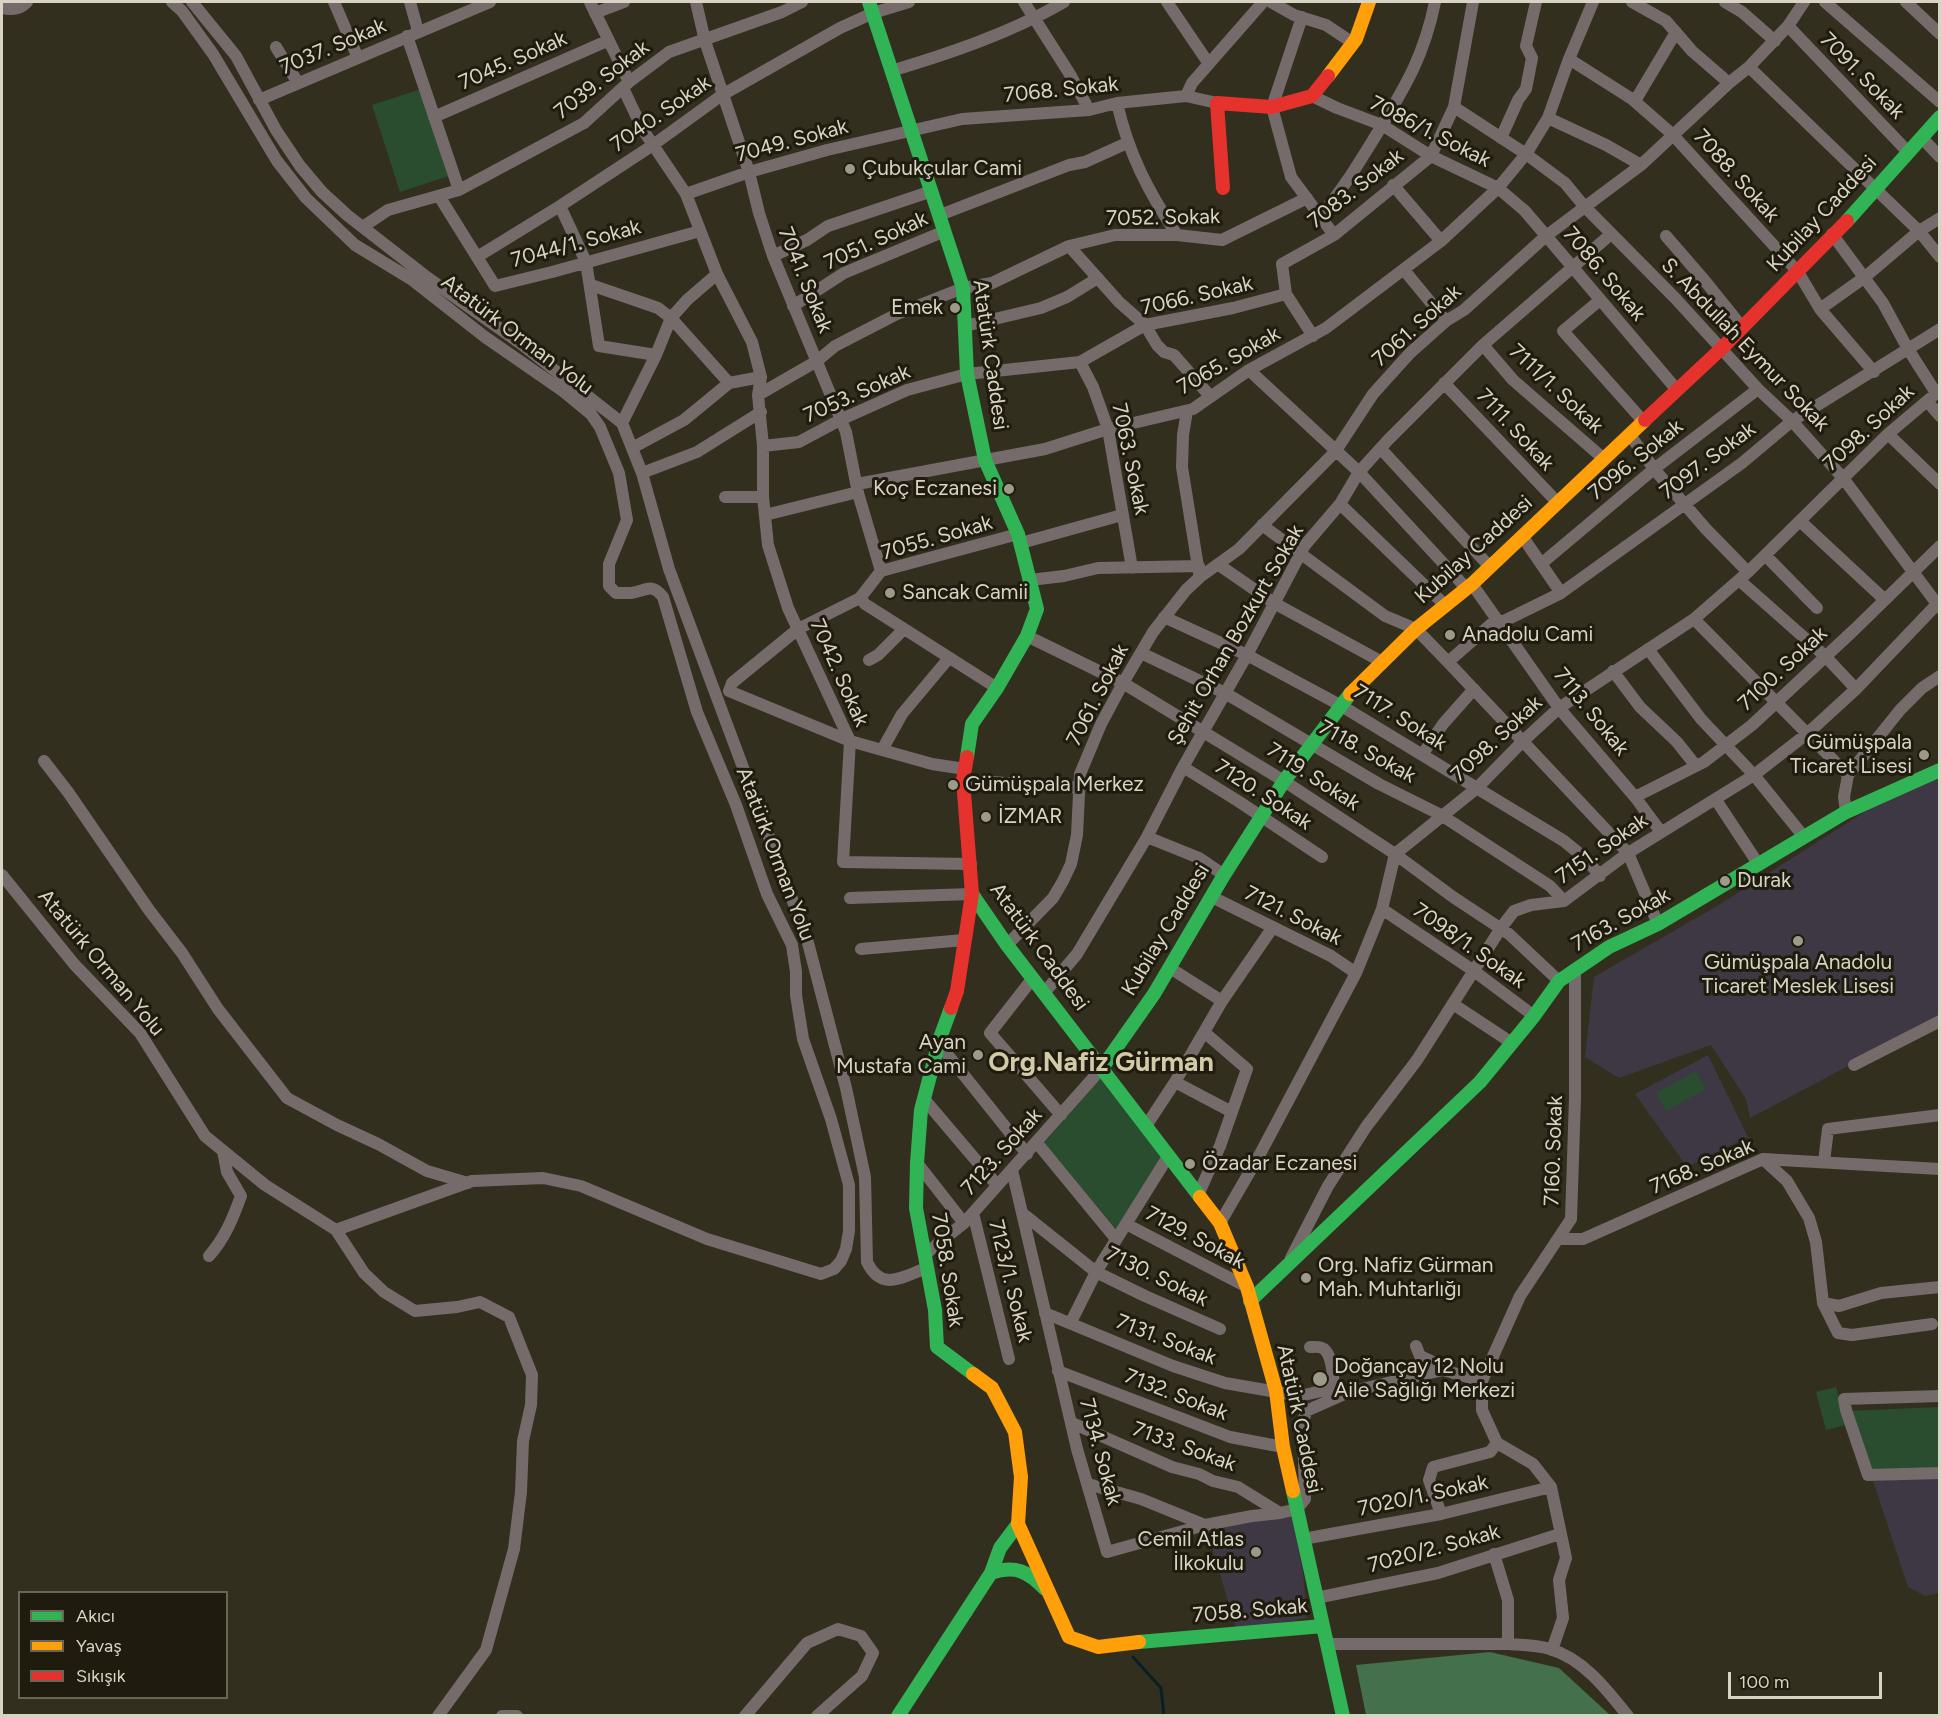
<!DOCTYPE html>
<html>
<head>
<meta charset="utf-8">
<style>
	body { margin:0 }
	#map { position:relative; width:1941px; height:1717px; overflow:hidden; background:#332f1e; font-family:Figtree,sans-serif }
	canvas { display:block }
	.frame { position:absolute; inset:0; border:3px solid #d8d4c3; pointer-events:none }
	.legend { position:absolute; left:18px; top:1591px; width:210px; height:108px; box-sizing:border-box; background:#1f1c0f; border:2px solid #696657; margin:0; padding:8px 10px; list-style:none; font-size:18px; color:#d8d4c3 }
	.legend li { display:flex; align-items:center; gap:12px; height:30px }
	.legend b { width:30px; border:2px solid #696657 }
	.scale { position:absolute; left:1728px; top:1672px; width:154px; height:27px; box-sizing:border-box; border:3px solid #d8d4c3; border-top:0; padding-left:8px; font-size:18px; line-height:21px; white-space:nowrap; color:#d8d4c3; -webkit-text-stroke:4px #1f1c0f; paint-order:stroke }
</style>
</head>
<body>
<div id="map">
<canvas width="1941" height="1717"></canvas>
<div class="frame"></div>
<ul class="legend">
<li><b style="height:8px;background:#30b455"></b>Akıcı</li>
<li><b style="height:8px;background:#ff9f0a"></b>Yavaş</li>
<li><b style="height:8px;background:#e5322d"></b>Sıkışık</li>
</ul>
<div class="scale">100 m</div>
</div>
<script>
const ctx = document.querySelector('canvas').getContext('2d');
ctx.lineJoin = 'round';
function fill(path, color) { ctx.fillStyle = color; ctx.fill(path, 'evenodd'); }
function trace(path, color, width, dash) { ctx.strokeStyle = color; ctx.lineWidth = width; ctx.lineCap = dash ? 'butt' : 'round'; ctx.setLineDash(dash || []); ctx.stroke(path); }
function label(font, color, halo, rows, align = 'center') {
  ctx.font = font + ' Figtree,sans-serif'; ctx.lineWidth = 6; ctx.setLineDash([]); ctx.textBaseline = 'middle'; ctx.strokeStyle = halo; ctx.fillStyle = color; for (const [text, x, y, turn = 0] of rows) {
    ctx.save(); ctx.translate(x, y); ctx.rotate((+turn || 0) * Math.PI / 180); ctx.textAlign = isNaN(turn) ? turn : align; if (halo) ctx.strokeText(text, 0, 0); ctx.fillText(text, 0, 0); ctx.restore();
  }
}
const education = new Path2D(`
	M 1939,773 L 1939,1018 L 1750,1118 L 1746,1099 L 1711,1045 L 1619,1078 L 1585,1057 L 1594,977 L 1717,906 L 1891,795 Z
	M 1708,1055 L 1748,1137 L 1687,1167 L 1635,1094 Z
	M 1939,1478 L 1939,1593 L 1925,1596 L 1908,1587 L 1873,1481 Z
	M 1292,1514 L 1303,1573 L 1307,1618 L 1237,1631 L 1207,1531 Z`);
const green = new Path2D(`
	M 421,89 L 449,176 L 400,192 L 372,105 Z
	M 1696,1071 L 1706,1089 L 1666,1111 L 1656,1093 Z
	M 1102,1077 L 1164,1158 L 1118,1231 L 1044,1143 Z
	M 1836,1387 L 1846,1425 L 1826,1430 L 1816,1392 Z
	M 1939,1407 L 1939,1467 L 1871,1472 L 1848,1411 Z`);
const forest = new Path2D(`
	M 1490,1652 L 1559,1668 L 1610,1715 L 1366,1715 L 1356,1665 Z`);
const stream = new Path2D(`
	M 1133,1657 L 1161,1688 L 1164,1716`);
const street = new Path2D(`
	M 192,2 L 236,56 L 276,130 L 300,166 L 322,192 L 347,215 L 428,278 L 520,343 L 622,423 L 642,473 L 669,569 L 807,939 L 846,1088 L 865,1177 L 867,1262 C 882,1293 903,1276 927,1268
	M 334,2 L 358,58
	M 410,2 L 418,31
	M 590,2 L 629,82
	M 696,2 L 705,41 L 749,172 L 759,213 L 773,256 L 846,432 L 858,493 L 881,571
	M 1024,2 L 1071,76 L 1089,110
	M 1167,2 L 1209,64
	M 1271,2 L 1294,15 L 1326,25 L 1353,43
	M 1632,2 L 1666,21 L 1692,51 L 1729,83
	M 1725,2 L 1742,12 L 1775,41
	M 1825,2 L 1940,102
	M 1906,2 L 1940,34
	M 2,8 C 11,10 20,10 27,2
	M 595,13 L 624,2
	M 1302,17 L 1272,107 L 1291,177 L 1334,235
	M 1788,26 L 1909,153
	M 407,36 L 459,190
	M 276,47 L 298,83
	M 1569,59 L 1632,99 L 1672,134 L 1798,272 L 1820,309 L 1874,372
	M 1749,67 L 1919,231 L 1940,257
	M 891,71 C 951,53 1010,33 1064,2
	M 623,88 L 643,130 L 686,194 L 717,274 L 752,342 L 761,377 L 758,395 L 763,446 L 763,497 L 768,545 L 788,608 L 850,741 L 843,862 L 971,864
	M 1186,96 L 1192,83 L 1263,2
	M 1312,96 L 1337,108 L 1382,125 L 1431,156 L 1498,188 L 1525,211 L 1677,390
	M 259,100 L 490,2
	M 1635,101 L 1676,32
	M 1117,103 C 1129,155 1148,191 1177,235
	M 1454,107 L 1526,154 L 1565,183 L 1584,206 L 1675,298 L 1758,389 L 1792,421 L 1843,478 L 1940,608
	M 434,117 L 607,41
	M 1548,118 L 1606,145 L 1641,165
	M 1501,138 L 1518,100 L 1526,89 L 1532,58 L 1526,46 L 1536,2
	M 1922,138 L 1940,157
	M 1393,185 L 1441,241
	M 686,194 L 749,172 L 827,150 L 962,119 L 1089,110 L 1117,103 L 1186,96 L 1217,103
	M 439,196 L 495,286 L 552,272 L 700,231
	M 560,206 L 586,262 L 599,346 L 656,355
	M 940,215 L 1069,165 L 1085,162 L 1127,143
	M 1320,216 C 1343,190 1360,161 1378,132 C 1406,85 1424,56 1435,2
	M 364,226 L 388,210 L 459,190 L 584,123 L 629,82 L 669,52 L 782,12 L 802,2
	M 1832,234 L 1883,303 L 1908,349 L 1936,393
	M 1666,236 L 1705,281 L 1742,327
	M 1069,246 L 1119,302 L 1145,325 L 1157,345 L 1164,352 L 1174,355 L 1210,396
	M 773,256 L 807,240 L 828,226 L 932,191
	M 477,257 L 560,206 L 653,145 L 722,95 L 840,28 L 873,13 L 909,2
	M 1404,270 L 1446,321
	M 591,285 L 658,308 L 671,318 L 729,383
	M 1286,294 L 1282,264 L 1334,235 L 1431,156 L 1454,107 L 1473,2
	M 1600,300 L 1563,331 L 1644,422
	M 793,306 L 844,273 L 945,231
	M 1820,309 L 1865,277 L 1919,231 L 1940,218
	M 965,326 L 1041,308 L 1067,297 L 1098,278
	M 1483,345 L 1513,380 L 1604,459
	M 1080,362 L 1093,387 L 1108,429 L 1132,568
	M 1249,370 L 1359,472 L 1467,589
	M 1444,383 L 1558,503
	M 758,395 L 817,361 L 835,346 L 897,314 L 963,288 L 992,283 L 1069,246 L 1115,235 L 1177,235 L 1222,240 L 1307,198
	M 1927,401 L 1940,416
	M 1187,411 L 1183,435 L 1182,467 L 1199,573
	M 622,423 L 656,355 L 671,318 L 687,300 L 717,274
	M 1888,434 L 1940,484
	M 1630,435 L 1654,469 L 1706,529 L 1748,572
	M 763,446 L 799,442 L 842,419 L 907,390 L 967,374 L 1080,362 L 1145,325 L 1233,308 L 1286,294 L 1313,336
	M 632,448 L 684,420 L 729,383 L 761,377
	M 1381,449 L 1490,567
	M 642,473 L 697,452 L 761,412
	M 857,484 L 1045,449 L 1108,429 L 1193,409 L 1249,370 L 1326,328 L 1441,241 L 1498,188 L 1526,154 L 1548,118 L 1569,59 L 1593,2
	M 725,497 L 763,497
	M 1340,504 L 1446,606
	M 765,515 L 858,492
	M 1800,521 L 1885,600
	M 1262,525 L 1385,616 L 1416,629 L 1448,662 L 1628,853 L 1658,924
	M 1522,536 L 1561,593
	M 1021,543 L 1122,515
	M 1765,555 L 1817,608
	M 1541,564 L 1654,469 L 1758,389
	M 1219,565 L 1274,603 L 1382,662
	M 1030,580 L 1064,576 L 1098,568 L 1199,566
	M 1739,580 L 1825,656 L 1856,689
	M 1472,584 L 1559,708 L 1635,797 L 1661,832
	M 860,598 L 865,604 L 997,688
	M 1164,617 L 1247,655 L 1340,705 L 1564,841 L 1586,859 L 1600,876
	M 1694,619 L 1848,775
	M 1500,623 L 1561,593 L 1742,463 L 1792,421 L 1940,329
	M 1027,636 L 1123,683 L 1284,781 L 1395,854 L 1453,897 L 1509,934 L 1559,981
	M 1648,649 L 1701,719 L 1754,775 L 1804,837
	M 1141,653 L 1225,693 L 1379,784 L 1441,815 L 1550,886 L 1564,901
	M 869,660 L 878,655 L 904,629
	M 1448,662 L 1497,619
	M 1613,671 L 1640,707 L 1677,742 L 1696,766
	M 729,691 L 732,683 L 798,629 L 860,598 L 881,571 L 1018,534
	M 729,691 L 850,741 L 932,764 L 965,769
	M 882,750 L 902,714 L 949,658
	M 1422,755 L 1443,724 L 1474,689
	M 44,761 L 68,792 L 149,910 L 182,953 L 218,1009 L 287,1098 L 337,1125 L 378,1144 L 427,1171 L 468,1183
	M 1183,767 L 1238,801 L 1322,857
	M 963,780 L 1079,788
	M 1635,797 L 1704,762 L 1752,725 L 1854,630 L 1940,546
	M 1716,800 L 1759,865
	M 1846,812 L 1844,797 L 1848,775 L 1900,710 L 1922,688 L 1940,676
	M 1147,837 L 1199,858 L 1224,875
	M 2,875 L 74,964 L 140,1033 L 205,1136 L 265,1185 L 336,1230 L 472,1181 L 543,1178 L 581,1186 L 707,1239 L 821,1274 L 834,1269 L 841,1261 L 846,1249 L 849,1231 L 849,1185 L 831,1119 L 803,1039 L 796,995 L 796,972 L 792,945 L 767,894 L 736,805 L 697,712 L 663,597 C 651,582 646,591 631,593 C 626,593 621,593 616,593 L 609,586 L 609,564 L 627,520 L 619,473 L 600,427 L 591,414 L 563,391 L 485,337 L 411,279 L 355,245 L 306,198 L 277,161 L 213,54 L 182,11 L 172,2
	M 1212,897 L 1331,956 L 1356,973
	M 850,898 L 972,894
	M 1382,909 L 1474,971 L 1534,1016
	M 1007,945 L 1053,898 L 1063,881 L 1071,864 L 1077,835 L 1080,774 L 1101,724 L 1123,683 L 1153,632 L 1186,590 L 1200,577 L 1239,549 L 1335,452 L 1373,394 L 1410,353 L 1446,321 L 1464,310 L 1546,236 L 1641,165 L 1729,83 L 1749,67 L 1788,26 L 1804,2
	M 861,949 L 964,940
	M 1170,968 L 1222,1001
	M 1033,978 L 990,1033 L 1061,1115
	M 1044,993 L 1077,954 L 1147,837 L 1183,767 L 1247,655 L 1305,545 L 1340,504 L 1359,472 L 1388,440 L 1483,345 L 1611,234
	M 1453,1004 L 1512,1043
	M 939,1044 L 1027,1154
	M 1854,1065 L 1940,1021
	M 1175,1082 L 1230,1111
	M 924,1099 L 997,1185
	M 1146,1126 L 1175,1082 L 1222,1001 L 1273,927
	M 1037,1143 L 1116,1239
	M 1763,1159 L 1787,1181 L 1809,1218 L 1816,1242 L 1823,1303 L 1838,1333 L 1852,1335 L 1932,1324
	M 1824,1162 L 1828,1129 L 1940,1115
	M 917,1163 L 964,1223
	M 1012,1170 L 1077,1449 L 1107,1552 L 1205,1525 L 1252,1516 L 1280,1513 L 1297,1509 L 1305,1499 L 1303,1423 L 1306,1411 L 1349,1392 L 1443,1370 L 1482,1381
	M 1198,1195 L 1220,1146 L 1247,1069 L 1204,1032
	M 973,1213 L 1009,1359
	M 1022,1213 L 1096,1272 L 1145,1296 L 1220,1329
	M 1220,1223 L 1260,1154 L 1356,973 L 1382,909 L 1395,854 L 1477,788 L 1522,742 L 1559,708 L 1694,619 L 1748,572 L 1888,434 L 1940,390
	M 1126,1224 L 1247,1287
	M 336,1230 L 364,1273 L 384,1292 L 415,1311 L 457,1307 L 480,1302 L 509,1317 L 532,1375 L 531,1405 L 523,1441 L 521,1492 L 514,1549 L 486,1650 L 438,1716
	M 1558,1239 L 1583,1239 L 1763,1159 L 1940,1169
	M 924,1255 L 964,1223 L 1102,1068
	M 209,1256 C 225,1238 233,1218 241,1196 L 227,1172 L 223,1151
	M 1291,1258 L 1328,1186 L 1366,1127 L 1417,1060 L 1501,928 L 1514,911 L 1531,905 L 1564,901 L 1628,853 L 1754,775 L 1808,733 L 1856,689 L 1940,601
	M 1823,1303 L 1839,1306 L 1881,1293 L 1940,1287
	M 1045,1313 L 1173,1366 L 1225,1383 L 1300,1396 L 1334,1388 C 1333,1378 1333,1356 1324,1349 C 1320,1346 1315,1347 1310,1347
	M 1071,1322 L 1096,1272 L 1169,1155
	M 1416,1346 L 1420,1356 L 1437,1364 L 1443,1370
	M 1058,1371 L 1230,1437 L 1283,1447
	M 1940,1396 L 1844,1399 L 1846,1410 L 1868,1475 L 1940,1473
	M 1072,1423 L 1172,1467 L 1199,1474 L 1213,1481 L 1238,1487 L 1280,1513
	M 1088,1484 L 1141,1499 L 1205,1525
	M 1441,1514 L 1429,1480 L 1433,1467 L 1490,1452 L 1497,1443
	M 1303,1539 L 1441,1514 L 1551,1487
	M 1494,1554 L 1508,1600 L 1508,1644
	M 1316,1598 L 1438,1573 L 1560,1534
	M 1329,1644 L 1508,1644 C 1522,1645 1537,1645 1550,1649 C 1584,1659 1607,1690 1628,1716
	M 1552,1650 L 1563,1618 L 1559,1580 L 1566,1558 L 1551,1487 L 1533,1464 L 1497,1443 L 1482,1410 L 1482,1381 L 1520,1296 L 1571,1219 L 1575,1098 L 1575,970
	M 502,1716 L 517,1716
	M 745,1716 L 807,1643 L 838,1629 L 861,1636 L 873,1653 L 862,1676 L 817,1716`);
const fast = new Path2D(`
	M 869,2 L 963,288 L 967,374 L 985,460 L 1018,534 L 1037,609 L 1027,636 L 997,688 L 972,724 L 967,757
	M 1847,221 L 1940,117
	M 972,894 L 1007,945 L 1200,1197
	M 951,1008 L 940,1038 L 921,1110 L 917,1163 L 916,1208 L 935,1310 L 937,1347 L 973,1374
	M 1102,1068 L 1154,994 L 1224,875 L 1284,781 L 1350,694
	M 1250,1301 L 1480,1082 L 1534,1016 L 1559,981 L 1609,947 L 1658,924 L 1846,812 L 1940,770
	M 1293,1491 L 1343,1716
	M 991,1573 C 1015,1565 1028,1571 1045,1589
	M 1139,1642 L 1323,1626
	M 898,1716 L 991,1573 L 1000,1548 L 1018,1524`);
const slow = new Path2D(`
	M 1328,76 L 1356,39 L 1369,2
	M 1350,694 L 1416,629 L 1472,584 L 1645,420
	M 1200,1197 L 1220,1223 L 1247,1287 L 1276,1391 L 1283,1447 L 1293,1491
	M 973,1374 L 992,1388 L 1015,1432 L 1021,1477 L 1018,1524 L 1069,1637 L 1098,1647 L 1139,1642`);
const jam = new Path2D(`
	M 1223,188 L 1217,103 L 1272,107 L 1312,96 L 1328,76
	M 1645,420 L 1722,348 L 1847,221
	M 951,1008 L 957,991 L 972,894 L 963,780 L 967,757`);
const markers = [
	[850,169,6,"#9e9a89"],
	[955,308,6,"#9e9a89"],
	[1009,489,6,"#9e9a89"],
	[890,593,6,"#9e9a89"],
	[1450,635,6,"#9e9a89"],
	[1924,755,6,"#9e9a89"],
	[953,785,6,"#9e9a89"],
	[986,817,6,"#9e9a89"],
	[1725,881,6,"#9e9a89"],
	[1798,941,6,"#9e9a89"],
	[978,1055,6,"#9e9a89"],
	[1190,1164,6,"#9e9a89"],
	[1306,1278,6,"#9e9a89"],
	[1320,1379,8,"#9e9a89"],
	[1256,1552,6,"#9e9a89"]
];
const streetNames = [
	["7037. Sokak",333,47,-23],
	["7045. Sokak",513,61,-24],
	["7091. Sokak",1862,76,46],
	["7039. Sokak",602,80,-38],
	["7068. Sokak",1061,90,-6],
	["7040. Sokak",661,114,-35],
	["7086/1. Sokak",1430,132,27],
	["7049. Sokak",792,141,-15],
	["7088. Sokak",1736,176,48],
	["7083. Sokak",1356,189,-38],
	["Kubilay Caddesi",1822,214,-47],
	["7052. Sokak",1163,218,-1],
	["7051. Sokak",876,241,-25],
	["7044/1. Sokak",576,244,-15],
	["7086. Sokak",1604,274,50],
	["7041. Sokak",805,280,68],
	["7066. Sokak",1197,296,-13],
	["7061. Sokak",1417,326,-42],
	["Atatürk Orman Yolu",517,335,37],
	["S. Abdullah Eymur Sokak",1745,345,46],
	["Atatürk Caddesi",990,355,82],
	["7065. Sokak",1229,361,-30],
	["7111/1. Sokak",1556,389,43],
	["7053. Sokak",857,394,-24],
	["7098. Sokak",1869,428,-43],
	["7111. Sokak",1515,430,47],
	["7063. Sokak",1130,459,78],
	["7096. Sokak",1636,460,-39],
	["7097. Sokak",1708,461,-37],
	["7055. Sokak",937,538,-16],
	["Kubilay Caddesi",1474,550,-42],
	["Şehit Orhan Bozkurt Sokak",1236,635,-60],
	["7100. Sokak",1783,669,-43],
	["7042. Sokak",839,673,66],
	["7061. Sokak",1098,695,-63],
	["7113. Sokak",1591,712,51],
	["7117. Sokak",1400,718,32],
	["7098. Sokak",1497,739,-43],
	["7118. Sokak",1367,752,29],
	["7119. Sokak",1313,777,33],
	["7120. Sokak",1263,795,33],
	["7151. Sokak",1602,849,-35],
	["Atatürk Orman Yolu",775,854,69],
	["7121. Sokak",1293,916,27],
	["7163. Sokak",1621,920,-29],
	["Kubilay Caddesi",1166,930,-59],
	["7098/1. Sokak",1469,946,35],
	["Atatürk Caddesi",1039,947,54],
	["Atatürk Orman Yolu",101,963,50],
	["7160. Sokak",1554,1151,-88],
	["7123. Sokak",1002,1152,-48],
	["7168. Sokak",1702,1167,-23],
	["7129. Sokak",1195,1238,28],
	["7058. Sokak",947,1270,81],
	["7130. Sokak",1157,1277,26],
	["7123/1. Sokak",1010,1281,76],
	["7131. Sokak",1166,1340,21],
	["7132. Sokak",1176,1395,21],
	["Atatürk Caddesi",1299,1419,78],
	["7133. Sokak",1184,1447,20],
	["7134. Sokak",1100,1452,75],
	["7020/1. Sokak",1423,1496,-12],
	["7020/2. Sokak",1434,1549,-15],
	["7058. Sokak",1250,1611,-5]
];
const poiNames = [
	["Çubukçular Cami",862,169],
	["Emek",943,308,"right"],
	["Koç Eczanesi",997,489,"right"],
	["Sancak Camii",902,593],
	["Anadolu Cami",1462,635],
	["Gümüşpala",1912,743,"right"],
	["Ticaret Lisesi",1912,767,"right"],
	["Gümüşpala Merkez",965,785],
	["İZMAR",998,817],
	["Durak",1737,881],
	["Gümüşpala Anadolu",1798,963,"center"],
	["Ticaret Meslek Lisesi",1798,987,"center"],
	["Ayan",966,1043,"right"],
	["Mustafa Cami",966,1067,"right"],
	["Özadar Eczanesi",1202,1164],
	["Org. Nafiz Gürman",1318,1266],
	["Mah. Muhtarlığı",1318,1290],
	["Doğançay 12 Nolu",1334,1367],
	["Aile Sağlığı Merkezi",1334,1391],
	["Cemil Atlas",1244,1540,"right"],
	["İlkokulu",1244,1564,"right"]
];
const districtNames = [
	["Org.Nafiz Gürman",1101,1063]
];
fill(education, '#3d3844');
fill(green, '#2a4c2f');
fill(forest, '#44704b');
trace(stream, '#081f23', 3);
trace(street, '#756b6b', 12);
trace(fast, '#30b455', 14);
trace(slow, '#ff9f0a', 14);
trace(jam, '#e5322d', 14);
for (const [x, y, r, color] of markers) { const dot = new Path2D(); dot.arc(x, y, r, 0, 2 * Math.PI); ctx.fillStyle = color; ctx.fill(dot); trace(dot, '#1f1c0f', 2); }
label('21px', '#d8d4c3', '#1f1c0f', streetNames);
label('21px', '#d8d4c3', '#1f1c0f', poiNames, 'left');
label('bold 27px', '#d2cba8', '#1f1c0f', districtNames);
</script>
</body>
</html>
